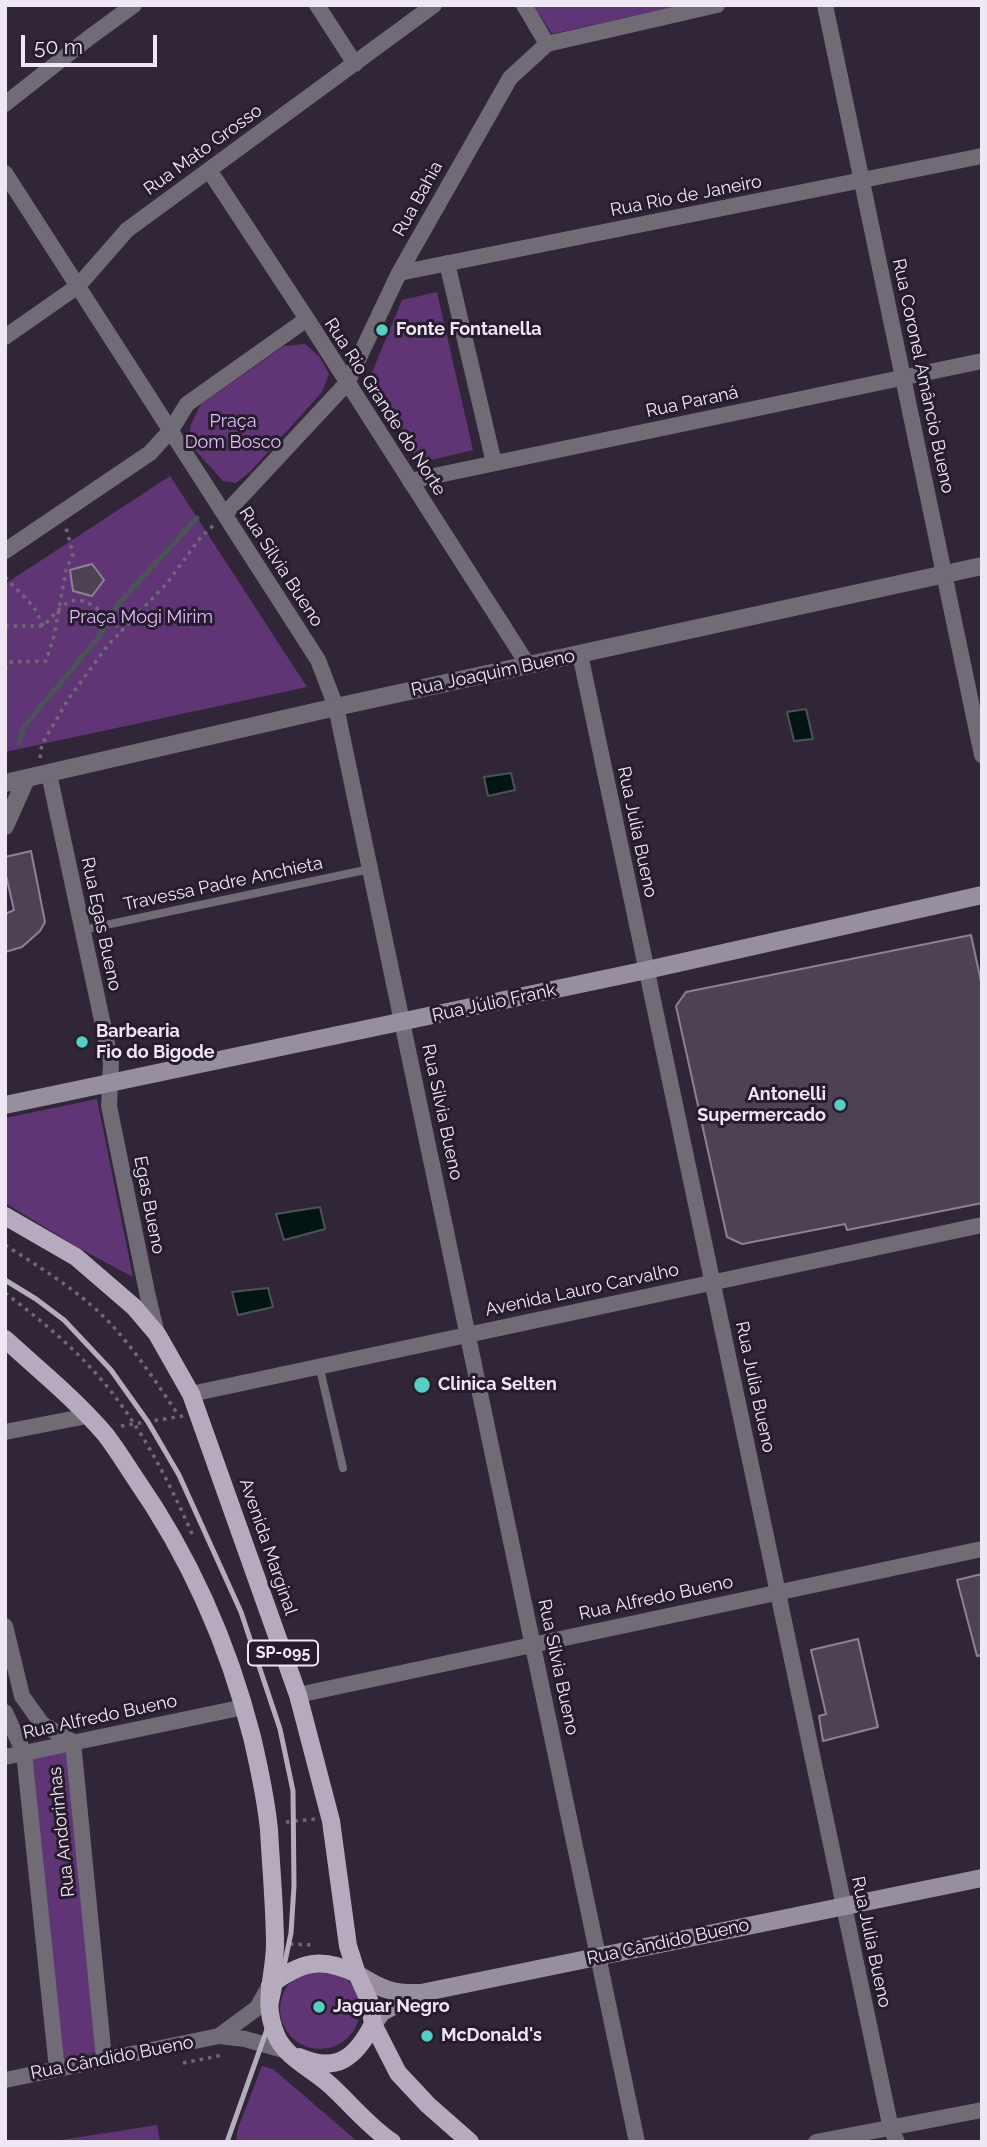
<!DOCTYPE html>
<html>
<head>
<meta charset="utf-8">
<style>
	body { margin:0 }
	#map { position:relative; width:987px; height:2147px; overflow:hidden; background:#312637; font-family:Raleway,sans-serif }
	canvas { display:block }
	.frame { position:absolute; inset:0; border:7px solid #efe8f4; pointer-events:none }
	.scale { position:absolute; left:21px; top:35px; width:136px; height:32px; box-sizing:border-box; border:4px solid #efe8f4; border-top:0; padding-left:9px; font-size:21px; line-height:24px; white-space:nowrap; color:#efe8f4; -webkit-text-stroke:5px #271c2d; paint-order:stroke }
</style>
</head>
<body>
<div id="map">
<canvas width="987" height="2147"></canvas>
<div class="frame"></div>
<div class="scale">50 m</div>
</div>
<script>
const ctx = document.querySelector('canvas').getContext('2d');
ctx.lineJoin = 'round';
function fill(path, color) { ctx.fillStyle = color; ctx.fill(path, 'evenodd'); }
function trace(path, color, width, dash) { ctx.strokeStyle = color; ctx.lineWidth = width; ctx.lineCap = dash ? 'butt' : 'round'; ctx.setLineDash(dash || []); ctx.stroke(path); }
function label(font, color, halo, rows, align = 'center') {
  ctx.font = font + ' Raleway,sans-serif'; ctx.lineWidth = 6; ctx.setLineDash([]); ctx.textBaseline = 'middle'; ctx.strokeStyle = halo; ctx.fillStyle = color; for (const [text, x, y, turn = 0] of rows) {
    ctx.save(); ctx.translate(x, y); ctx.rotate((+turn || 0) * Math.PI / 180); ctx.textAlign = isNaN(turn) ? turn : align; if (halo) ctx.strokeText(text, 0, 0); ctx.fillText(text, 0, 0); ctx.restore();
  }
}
const green = new Path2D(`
	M 533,5 L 683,5 L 552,34 Z
	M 437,292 L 473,450 L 419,463 L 368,382 L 402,300 Z
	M 305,344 L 319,356 L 329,374 L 322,392 L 251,471 L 236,483 L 223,481 L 188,442 L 191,424 L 201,404 L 284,346 Z
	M 170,476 L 307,687 L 5,752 L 5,584 Z
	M 97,1099 L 133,1277 L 79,1248 L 5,1203 L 5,1118 Z
	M 69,1749 L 99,2051 L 64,2061 L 29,1755 Z
	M280 2009a40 40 0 1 1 80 0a40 40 0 1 1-80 0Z
	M 262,2066 L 273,2069 L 358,2142 L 236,2142 L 238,2128 Z
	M 157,2125 L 160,2142 L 48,2142 Z`);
const water = new Path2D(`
	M 806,709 L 813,739 L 794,741 L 787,712 Z
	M 511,773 L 515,790 L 488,796 L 484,777 Z
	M 320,1207 L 325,1229 L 284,1240 L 276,1214 Z
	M 268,1288 L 273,1307 L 238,1315 L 232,1292 Z`);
const stream = new Path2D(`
	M 19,743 L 23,728 L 98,638 L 118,604 L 197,518`);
const building = new Path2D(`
	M 92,564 L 104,580 L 92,596 L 73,591 L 70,570 Z
	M 31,851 L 45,922 L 40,931 L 22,947 L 5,952 L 5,914 L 14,910 L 5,871 L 5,857 Z
	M 971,935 L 982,986 L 982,1203 L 847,1230 L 845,1224 L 742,1244 L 727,1237 L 676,1006 L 686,992 Z
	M 982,1574 L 982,1655 L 977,1656 L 957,1580 Z
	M 858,1639 L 878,1727 L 823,1741 L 819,1716 L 826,1714 L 811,1650 Z`);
const path = new Path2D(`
	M 5,577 L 34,607 L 43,626
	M 5,626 L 43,626 C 51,619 59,607 69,602 C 87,593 110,620 122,631
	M 5,669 L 9,662 L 46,661 L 54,636 L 66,570 L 73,554 L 66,528
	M 40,758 L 42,744 L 69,698 L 108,645 L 168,582 L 200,538 L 214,525
	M 5,1245 C 41,1268 79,1291 109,1322 C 135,1350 156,1382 177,1413
	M 5,1293 C 41,1320 76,1349 105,1384 C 142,1429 169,1481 192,1534
	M 121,1426 L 183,1416
	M 286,1822 L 315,1819
	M 290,1944 L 314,1945
	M 183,2063 L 223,2055`);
const service = new Path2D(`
	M 82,930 L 370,869
	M 319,1365 L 343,1468`);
const minor = new Path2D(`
	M 317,5 L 355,64
	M 524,5 L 547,44
	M 825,5 L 982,755
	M 5,104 L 90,37 L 134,5
	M 209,170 L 307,319 L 528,665
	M 5,173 L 318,660 L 336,707 L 637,2142
	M 447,263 L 494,463
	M 399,273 L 982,156
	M 5,337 L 78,286 L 127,230 L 434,5
	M 410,481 L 982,361
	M 225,514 L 347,383 L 399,273 L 510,78 L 547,44 L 717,5
	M 5,551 L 150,453 L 171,430 L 187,404 L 307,319
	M 580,654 L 891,2129 L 897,2142
	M 49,774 L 111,1062 L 109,1106 L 148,1297 L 157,1334
	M 191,1394 L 982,1225
	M 5,1432 L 87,1416
	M 5,1626 L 22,1696 L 42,1724 L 73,1742 L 104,2059
	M 298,1695 L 982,1549
	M 5,1712 L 24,1753 L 57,2069
	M 5,1757 L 244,1707
	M 219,2036 L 257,2008 L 270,1985
	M 5,2080 L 219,2036 L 245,2039 L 287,2051
	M 816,2142 L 982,2110`);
const tertiary = new Path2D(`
	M 5,783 L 336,707 L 982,566
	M 5,826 L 26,779`);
const secondary = new Path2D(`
	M 5,1105 L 647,970 L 982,895
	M 357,1974 C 381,1989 392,1994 421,1993 L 982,1878
	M 373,2024 L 382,2012 L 414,1996`);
const primary = new Path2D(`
	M 5,1216 L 76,1257 L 134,1307 L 157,1334 L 191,1394 L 298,1695 L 331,1821 L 348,1946 L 357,1974 L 369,2000 L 373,2024 L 398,2073 L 428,2105 L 470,2142
	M 5,1339 C 39,1370 75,1399 105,1434 C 116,1448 125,1463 135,1478 C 190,1557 228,1643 252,1737 C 259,1767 266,1799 269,1830 C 271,1868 275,1908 275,1946 C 274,1980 262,2001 276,2035 C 285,2057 312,2069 330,2085 C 351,2104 368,2126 392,2142
	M 270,1985 C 301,1962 321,1956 357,1974
	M 299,2057 C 337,2074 356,2057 373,2024`);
const rail = new Path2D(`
	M 5,1280 L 36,1299 L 64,1320 L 111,1370 L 148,1422 L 179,1475 L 241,1612 L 280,1729 L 293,1791 L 294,1886 L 291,1933 L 276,2004 L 227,2142`);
const markers = [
	[382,330,7,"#56cec3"],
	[82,1042,7,"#56cec3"],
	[840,1105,7,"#56cec3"],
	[422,1385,9,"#56cec3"],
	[319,2007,7,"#56cec3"],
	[427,2036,7,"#56cec3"]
];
const shields = [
	[283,1653,70]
];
const shieldNames = [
	["SP-095",283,1653]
];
const streetNames = [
	["Rua Mato Grosso",203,150,-36],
	["Rua Rio de Janeiro",686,196,-11],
	["Rua Bahia",418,199,-61],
	["Rua Coronel Amâncio Bueno",923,376,78],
	["Rua Paraná",692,402,-12],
	["Rua Rio Grande do Norte",385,407,57],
	["Rua Silvia Bueno",281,567,57],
	["Rua Joaquim Bueno",493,673,-12],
	["Rua Julia Bueno",637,832,78],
	["Travessa Padre Anchieta",223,884,-12],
	["Rua Egas Bueno",101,924,78],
	["Rua Júlio Frank",494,1003,-12],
	["Rua Silvia Bueno",442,1112,78],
	["Egas Bueno",149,1205,79],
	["Avenida Lauro Carvalho",582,1290,-12],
	["Rua Julia Bueno",755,1387,78],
	["Avenida Marginal",268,1547,71],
	["Rua Alfredo Bueno",656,1598,-12],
	["Rua Silvia Bueno",558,1667,78],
	["Rua Alfredo Bueno",100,1717,-12],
	["Rua Andorinhas",62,1832,-96],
	["Rua Cândido Bueno",668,1942,-12],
	["Rua Julia Bueno",871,1942,78],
	["Rua Cândido Bueno",112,2058,-11]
];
const poiNames = [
	["Fonte Fontanella",396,330],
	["Barbearia",96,1032],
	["Fio do Bigode",96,1053],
	["Antonelli",826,1095,"right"],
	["Supermercado",826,1116,"right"],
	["Clinica Selten",438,1385],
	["Jaguar Negro",333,2007],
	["McDonald's",441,2036]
];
const parkNames = [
	["Praça",233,422],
	["Dom Bosco",233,443],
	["Praça Mogi Mirim",141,618]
];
fill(green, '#5f3576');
fill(water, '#031413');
trace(water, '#4a5456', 2);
trace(stream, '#4a5456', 5);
fill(building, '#4d4154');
trace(building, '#8e8197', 2);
trace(path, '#716776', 3.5, [3.5, 5]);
trace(service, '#706b74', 8);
trace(minor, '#706b74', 16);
trace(tertiary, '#706b74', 18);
trace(secondary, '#988f9e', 18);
trace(primary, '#b6abbe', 18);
trace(rail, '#b5adba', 5);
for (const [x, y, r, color] of markers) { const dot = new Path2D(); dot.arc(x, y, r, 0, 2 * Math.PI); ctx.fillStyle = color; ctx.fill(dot); trace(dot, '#271c2d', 2.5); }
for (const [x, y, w] of shields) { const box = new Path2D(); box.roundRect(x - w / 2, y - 12.5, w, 25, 5); ctx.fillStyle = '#271c2d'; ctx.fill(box); trace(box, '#efe8f4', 2); }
label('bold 16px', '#efe8f4', null, shieldNames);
label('18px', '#efe8f4', '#271c2d', streetNames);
label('bold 18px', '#efe8f4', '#271c2d', poiNames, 'left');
label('18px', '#e3bcfb', '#271c2d', parkNames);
</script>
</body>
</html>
